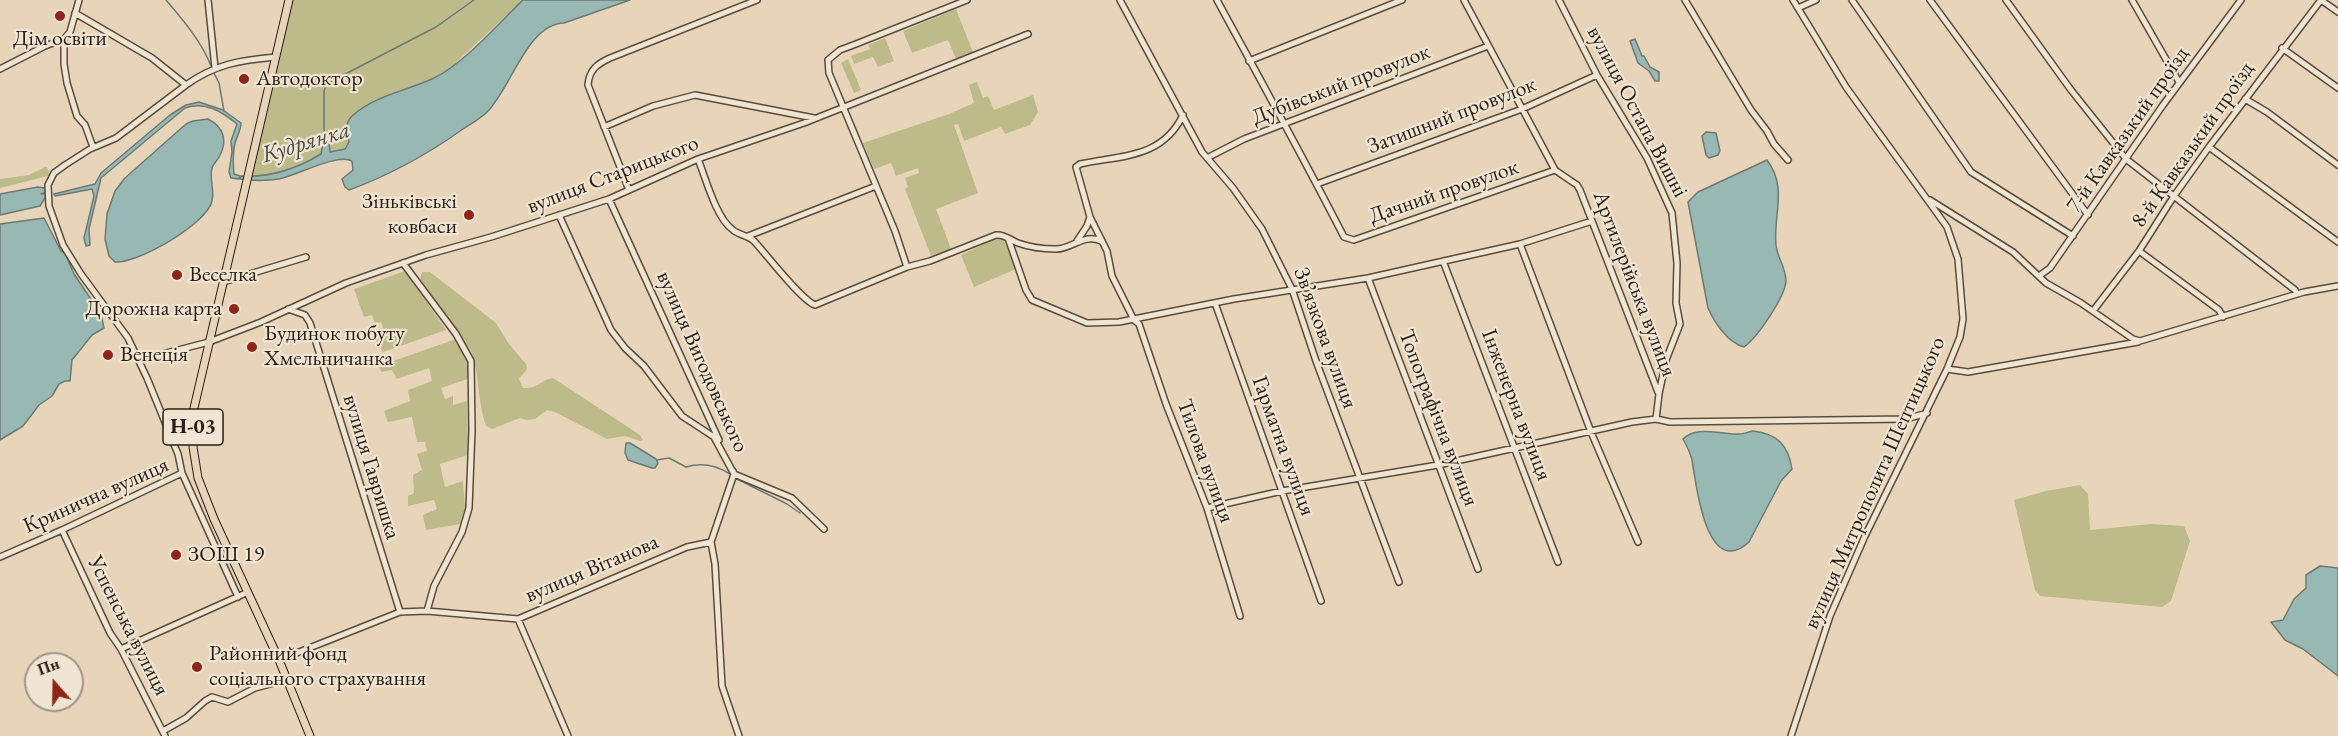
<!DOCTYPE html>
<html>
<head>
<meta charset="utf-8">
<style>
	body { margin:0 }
	#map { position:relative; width:2338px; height:736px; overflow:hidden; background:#e8d5b9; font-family:"EB Garamond",serif }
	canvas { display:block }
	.north { position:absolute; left:24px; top:652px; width:60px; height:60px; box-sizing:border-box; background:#f0e4d2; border:2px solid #a09586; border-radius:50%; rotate:340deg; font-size:16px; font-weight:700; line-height:24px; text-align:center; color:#291e14 }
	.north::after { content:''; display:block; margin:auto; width:21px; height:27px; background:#8f2418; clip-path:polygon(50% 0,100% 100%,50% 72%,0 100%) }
</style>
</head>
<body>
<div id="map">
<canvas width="2338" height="736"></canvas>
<div class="north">Пн</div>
</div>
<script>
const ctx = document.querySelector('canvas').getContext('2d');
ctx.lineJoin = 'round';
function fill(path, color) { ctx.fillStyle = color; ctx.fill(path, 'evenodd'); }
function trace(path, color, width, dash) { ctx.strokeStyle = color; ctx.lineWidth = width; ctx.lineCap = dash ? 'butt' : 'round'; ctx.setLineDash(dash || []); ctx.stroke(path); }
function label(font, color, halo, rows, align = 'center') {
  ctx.font = font + ' "EB Garamond",serif'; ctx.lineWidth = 4.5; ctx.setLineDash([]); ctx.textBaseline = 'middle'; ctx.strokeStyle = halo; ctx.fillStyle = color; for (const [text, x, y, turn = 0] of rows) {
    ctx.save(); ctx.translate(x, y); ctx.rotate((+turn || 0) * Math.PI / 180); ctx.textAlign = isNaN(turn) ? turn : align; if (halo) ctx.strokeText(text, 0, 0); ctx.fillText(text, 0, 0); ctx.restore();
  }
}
const green = new Path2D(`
	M 292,0 L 523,0 L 450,68 L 432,79 L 392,93 L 346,128 L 349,142 L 345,149 L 331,152 L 328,148 L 322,149 L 321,154 L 317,156 L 275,175 L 251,177 Z
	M 956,9 L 973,52 L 956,59 L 948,40 L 912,53 L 903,31 Z
	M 885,38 L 894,61 L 878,67 L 873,57 L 854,64 L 851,56 L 870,49 L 868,45 Z
	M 848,59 L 861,90 L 854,93 L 841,63 Z
	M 977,82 L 983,98 L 988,96 L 994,110 L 1033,95 L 1038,112 L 1030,125 L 1005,134 L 1001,127 L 964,141 L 958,124 L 954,125 L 978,193 L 936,209 L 951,249 L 931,256 L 905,189 L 908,187 L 905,178 L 919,173 L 918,168 L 896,176 L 891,163 L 874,169 L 863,143 L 949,114 L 974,103 L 969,85 Z
	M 45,167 L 47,167 L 50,175 L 48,176 L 0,188 L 0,179 L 29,175 Z
	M 1003,238 L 1016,269 L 974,287 L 961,255 L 995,239 Z
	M 405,271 L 446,330 L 383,352 L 373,335 L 384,331 L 381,322 L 375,323 L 372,315 L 364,317 L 354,289 Z
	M 422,272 L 430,272 L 496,323 L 509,344 L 526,364 L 527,369 L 519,379 L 523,388 C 537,389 543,379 553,378 L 640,435 L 643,440 L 640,441 L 625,436 L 607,439 L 555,412 L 547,410 L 535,419 L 527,420 L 520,418 L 492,429 L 486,426 C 477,400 480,378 472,353 L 420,279 Z
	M 456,339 L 469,362 L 468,379 L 441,388 L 445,399 L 453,396 L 453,405 L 467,401 L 468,455 L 440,464 L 445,487 L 463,481 L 465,508 L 460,524 L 426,530 L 423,515 L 437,509 L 434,500 L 408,506 L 408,496 L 414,493 L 413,475 L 422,470 L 417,454 L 427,451 L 425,442 L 417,442 L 412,417 L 388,422 L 384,411 L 410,401 L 408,390 L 432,381 L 429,368 L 397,379 L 392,370 L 381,372 L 379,366 Z
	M 2080,485 L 2088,494 L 2090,530 L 2151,524 L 2184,526 L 2190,541 L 2171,601 L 2162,607 L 2040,596 L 2035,590 L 2014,500 L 2046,491 Z`);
const water = new Path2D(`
	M 523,0 L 630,0 L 564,23 C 528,24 512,85 489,110 C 482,118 472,123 463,129 C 428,154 390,175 349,190 L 345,187 L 342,179 L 353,170 L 352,161 C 337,153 296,176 279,179 C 265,181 253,181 240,179 L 241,176 C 270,178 296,169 321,154 L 323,143 L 329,143 L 330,152 L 345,149 L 349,142 C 347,132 344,124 352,116 C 374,96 405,91 432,79 C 463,65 498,24 523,0 Z
	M 1635,39 L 1642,56 L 1644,56 L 1650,67 L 1659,72 L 1659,81 L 1655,81 L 1649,71 L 1638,63 L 1630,41 Z
	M 199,102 L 223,110 L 241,123 C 241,130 237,136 235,143 C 233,151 233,166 234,174 L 240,176 L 239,179 L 231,178 L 229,172 L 232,152 L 231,141 L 237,124 C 221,111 205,101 185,108 L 101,178 L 89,229 L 90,245 L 86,246 L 84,238 L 94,196 L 92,189 L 55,196 L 54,194 L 95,184 L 101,173 L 170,115 L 186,105 Z
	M 208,119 C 224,127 228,141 219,157 C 217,161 213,164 212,168 C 209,179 215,191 212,201 C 207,224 137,264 115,262 L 109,256 L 105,239 L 107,214 L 115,191 L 125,178 L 186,124 L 193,121 Z
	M 1706,132 L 1716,133 L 1720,151 L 1718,155 L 1709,158 L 1706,155 L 1702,136 Z
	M 1767,160 C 1788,188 1773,214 1776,245 C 1777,257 1786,268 1786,281 C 1785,297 1757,338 1744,347 C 1728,343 1714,322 1708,308 L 1688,202 L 1698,192 Z
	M 38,187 L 45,188 L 47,192 L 41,194 L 48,193 L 40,206 L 0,215 L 0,194 Z
	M 44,218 L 61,251 L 65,253 L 74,274 L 101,314 L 104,328 L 92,335 L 72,360 L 70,381 L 65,381 L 59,384 L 52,396 L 39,405 L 23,426 L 0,440 L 0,224 Z
	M 1753,431 C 1777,434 1788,444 1792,469 L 1781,481 L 1749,542 C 1706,581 1696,483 1692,460 C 1690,452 1687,446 1683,439 C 1696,425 1722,435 1739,434 C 1743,434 1748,432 1753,431 Z
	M 626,443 L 630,443 L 656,459 L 658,463 L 655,468 L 652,468 L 628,460 L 625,453 Z
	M 2320,566 L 2338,568 L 2338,676 L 2303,649 L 2285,640 L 2271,622 L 2283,620 L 2294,599 L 2306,588 L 2306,575 Z`);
const stream = new Path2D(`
	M 166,0 C 183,20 202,42 211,66
	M 214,73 L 219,83 L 224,111
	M 324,133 L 324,91 L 326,84 L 436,27 L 474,0
	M 657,460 L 669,458 L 686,467 C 702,462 716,465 730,474
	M 737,479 L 787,504 L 800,513`);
const minor = new Path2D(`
	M 79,0 L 70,32 L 64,39 L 64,64 L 67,83 L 77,116 L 85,125 L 93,147
	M 208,0 L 215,68
	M 1120,0 L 1202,152 L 1233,188 L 1262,229 L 1292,289 L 1316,361 L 1399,582
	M 1217,0 C 1260,79 1303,157 1344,237 L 1354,240 L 1555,170
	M 1464,0 L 1555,170 L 1577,185 L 1580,190 L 1658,392
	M 1559,0 L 1597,75 L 1647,158 L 1672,213 L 1677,263 L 1676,303 L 1680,324 L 1666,360 L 1659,394 L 1656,419
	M 1685,0 L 1751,110 L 1767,131 L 1774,144 L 1788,160
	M 1852,0 L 1971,172 L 2073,236
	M 1930,0 L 2088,215
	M 2006,0 L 2071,90 L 2126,159 L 2295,290 L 2297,294
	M 2132,0 L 2179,82
	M 2321,0 L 2338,12
	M 1798,8 L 1816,0
	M 75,13 L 152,58 L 186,85 C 215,64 241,60 276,57
	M 2282,48 L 2338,88
	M 1249,61 L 1402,0
	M 0,69 L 45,46 L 64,39
	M 2245,99 L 2267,112 L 2338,165
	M 1183,115 C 1162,159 1121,155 1080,164 L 1076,167 L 1090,217 L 1107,251 L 1112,276 L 1134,320 L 1139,324 L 1166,404 L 1207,508 L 1240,616
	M 604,127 L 653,106 L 695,95 L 814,118
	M 2209,147 L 2338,242
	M 1207,158 L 1244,139 L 1488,46
	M 698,159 C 706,179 716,218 733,230 C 739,235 747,235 754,241 C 766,254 801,300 815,305 L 907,267 L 930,261 L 996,235 C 1005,234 1010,240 1018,243 C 1029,247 1044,249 1056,249 C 1072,249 1084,233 1101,241
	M 1317,184 L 1522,109 L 1597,75
	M 629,190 L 588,85 C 589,70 597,64 610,58 L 757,0
	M 609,199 L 719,440
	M 1930,200 L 2013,252 L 2046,283 L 2081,303 L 2133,339 L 2140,341 L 2304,292 L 2338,286
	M 559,215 L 611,330 L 625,348 L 644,366 L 682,416 L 714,437 L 734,474 L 711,542 L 715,564 L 722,686 L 739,736
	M 748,236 L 876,186
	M 1008,238 L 1026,290 L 1032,300 L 1087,323 L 1119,322 L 1234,299 L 1368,278 L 1520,244 L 1592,221
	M 1077,241 L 1087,226 L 1090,217
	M 1520,244 L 1591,432 L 1638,542
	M 2139,251 L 2219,310 L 2223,317
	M 1443,261 L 1558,562
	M 403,263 L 456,334 L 471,361 L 472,430 L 469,508 L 462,532 L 434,586 L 427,611
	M 907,267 L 895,231 L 829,73 L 828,60 L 840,50 L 856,44 L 967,0
	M 2039,276 L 2050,268 L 2163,105 L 2241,0
	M 1368,278 L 1478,569
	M 223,282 L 306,257
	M 1215,303 L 1321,601
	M 288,309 L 305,315 L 310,323 L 400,612
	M 2093,311 L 2139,251 L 2174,196 L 2209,147 L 2321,0
	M 139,360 L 209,342 L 261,322 L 346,283 L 426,255 L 491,237 L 609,199 L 698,159 L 804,123 L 1028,34
	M 1947,369 L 1968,372 L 2138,342
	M 733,471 L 734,474 L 792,498 L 824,529
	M 182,473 L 178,454 L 147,378 L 128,338 L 81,274 L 63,245 L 49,206 L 48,185 L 54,173 L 65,165 L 90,149 L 116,138 L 186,85
	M 1207,508 L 1282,491 L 1438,465 L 1632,422 L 1656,419 L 1670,422 L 1906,419 L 1927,413
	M 62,530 L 110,633 L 121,649 L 165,736
	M 0,557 L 62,530 L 182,473 L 238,597
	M 518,619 L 568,736
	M 121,649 L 248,592
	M 279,660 L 400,612 L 427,611 L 518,619 L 687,547 L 711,542
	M 163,731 L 186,718 L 205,701 L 212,697 L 228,702 L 255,688 L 278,682
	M 1791,736 L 1830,616 L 1865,536 L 1947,369 L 1960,337 L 1963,319 L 1958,259 L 1947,227 L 1846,87 L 1793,0`);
const major = new Path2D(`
	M 289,0 L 194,408 L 193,447 L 198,478 L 214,519 L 279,660 L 310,736`);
const markers = [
	[60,16,6,"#8f2418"],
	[244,79,6,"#8f2418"],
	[469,215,6,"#8f2418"],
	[177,275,6,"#8f2418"],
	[234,309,6,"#8f2418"],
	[252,347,6,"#8f2418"],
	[108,355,6,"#8f2418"],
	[176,555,6,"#8f2418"],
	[197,667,6,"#8f2418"]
];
const shields = [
	[193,427,60]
];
const shieldNames = [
	["Н-03",193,427]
];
const poiNames = [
	["Дім освіти",60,39,"center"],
	["Автодоктор",256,79],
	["Зіньківські",457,202,"right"],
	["ковбаси",457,227,"right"],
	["Веселка",189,275],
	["Дорожна карта",222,309,"right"],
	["Будинок побуту",264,334],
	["Хмельничанка",264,359],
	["Венеція",120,355],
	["ЗОШ 19",188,555],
	["Районний фонд",209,654],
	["соціального страхування",209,679]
];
const streetNames = [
	["Дубівський провулок",1341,85,-21],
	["вулиця Остапа Вишні",1637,112,62],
	["Затишний провулок",1452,116,-21],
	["7-й Кавказький проїзд",2128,130,-55],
	["8-й Кавказький проїзд",2193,145,-55],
	["вулиця Старицького",613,175,-21],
	["Дачний провулок",1444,192,-19],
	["Артилерійська вулиця",1634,284,69],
	["Звʼязкова вулиця",1325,338,70],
	["вулиця Вигодовського",702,362,66],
	["Інженерна вулиця",1516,405,69],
	["Топографічна вулиця",1438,418,69],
	["Гарматна вулиця",1283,446,70],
	["Тилова вулиця",1205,461,70],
	["вулиця Гавришка",371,467,73],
	["вулиця Митрополита Шептицького",1875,483,-66],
	["Кринична вулиця",96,496,-24],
	["вулиця Вітанова",592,569,-23],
	["Успенська вулиця",128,626,63]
];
const waterNames = [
	["Кудрянка",306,143,-17]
];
fill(green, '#bebb8a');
fill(water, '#98b8b4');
trace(water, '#6c7a74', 1.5);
trace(stream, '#6c7a74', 1.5);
trace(minor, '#594c3d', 8);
trace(major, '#291e14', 9);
trace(minor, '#f0e4d2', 5);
trace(major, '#e8d5b9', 7);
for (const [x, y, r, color] of markers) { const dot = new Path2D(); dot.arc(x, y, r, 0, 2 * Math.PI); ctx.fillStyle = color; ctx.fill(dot); trace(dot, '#f0e4d2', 2); }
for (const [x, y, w] of shields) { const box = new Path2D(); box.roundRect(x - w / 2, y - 18, w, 36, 4.5); ctx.fillStyle = '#f0e4d2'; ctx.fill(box); trace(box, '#291e14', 1.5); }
label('bold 21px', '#291e14', null, shieldNames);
label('22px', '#291e14', '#f0e4d2', poiNames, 'left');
label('22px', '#291e14', '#f0e4d2', streetNames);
label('italic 24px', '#4a4c44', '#f0e4d2', waterNames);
</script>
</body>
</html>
